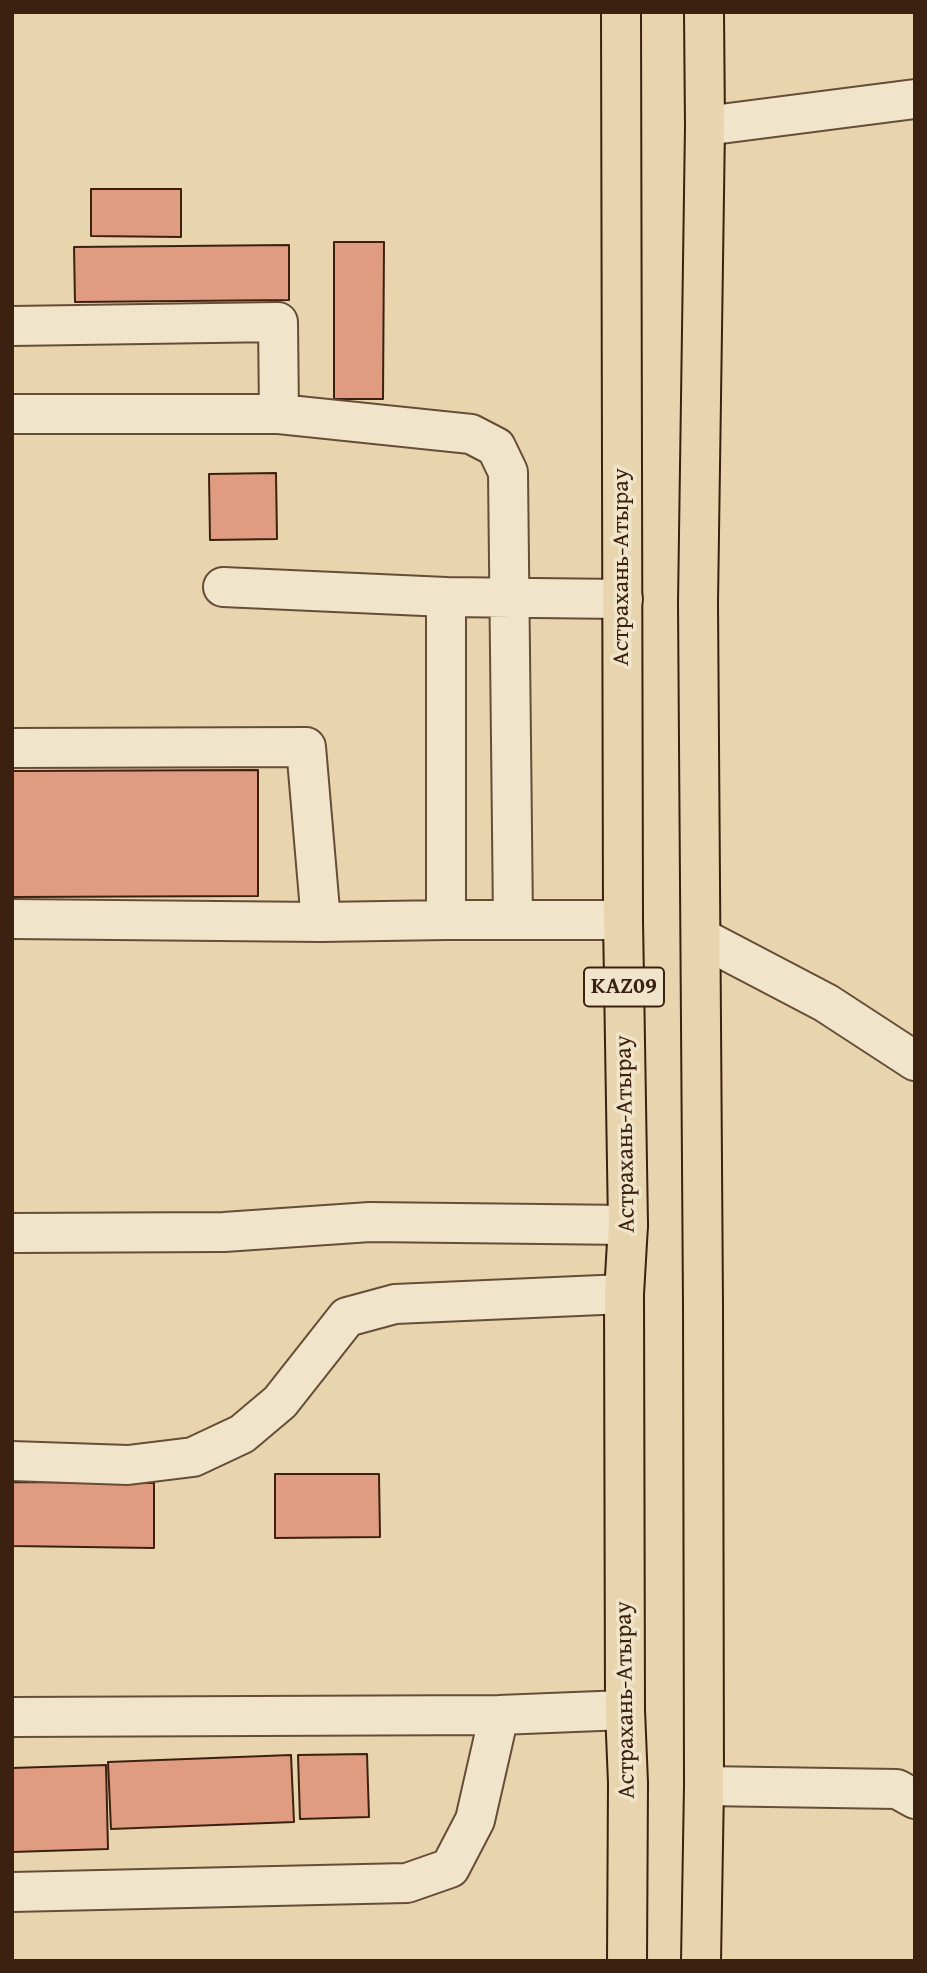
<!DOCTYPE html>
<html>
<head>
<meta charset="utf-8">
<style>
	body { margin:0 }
	#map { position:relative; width:927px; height:1973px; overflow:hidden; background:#e8d5ae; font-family:"Gentium Book Plus",serif }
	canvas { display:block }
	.frame { position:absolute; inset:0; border:14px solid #3c2010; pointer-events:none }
</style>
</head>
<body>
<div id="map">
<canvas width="927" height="1973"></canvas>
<div class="frame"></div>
</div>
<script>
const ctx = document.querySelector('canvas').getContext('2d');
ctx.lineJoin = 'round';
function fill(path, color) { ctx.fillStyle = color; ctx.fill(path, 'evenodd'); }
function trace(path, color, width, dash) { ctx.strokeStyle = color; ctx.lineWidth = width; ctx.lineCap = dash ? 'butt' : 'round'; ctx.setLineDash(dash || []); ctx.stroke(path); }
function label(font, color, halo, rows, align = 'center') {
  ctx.font = font + ' "Gentium Book Plus",serif'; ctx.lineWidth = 7; ctx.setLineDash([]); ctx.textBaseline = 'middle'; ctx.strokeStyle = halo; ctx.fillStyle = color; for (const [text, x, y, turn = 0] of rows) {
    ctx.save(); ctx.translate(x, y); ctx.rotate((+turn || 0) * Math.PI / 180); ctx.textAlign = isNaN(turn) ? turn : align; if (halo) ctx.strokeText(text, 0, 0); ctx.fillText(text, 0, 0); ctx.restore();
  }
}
const building = new Path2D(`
	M 91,189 L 181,189 L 181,237 L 91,236 Z
	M 334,242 L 384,242 L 383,399 L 334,399 Z
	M 289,245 L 289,300 L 75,302 L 74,247 Z
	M 276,473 L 277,539 L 210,540 L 209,474 Z
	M 258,770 L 258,896 L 12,897 L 12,771 Z
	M 275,1474 L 379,1474 L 380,1537 L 275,1538 Z
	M 12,1482 L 154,1483 L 154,1548 L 12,1546 Z
	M 367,1754 L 369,1817 L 300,1819 L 298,1755 Z
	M 291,1755 L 294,1822 L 111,1829 L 108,1762 Z
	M 106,1765 L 108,1849 L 12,1852 L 12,1768 Z`);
const minor = new Path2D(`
	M 705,126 L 915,99
	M 12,326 L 278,322 L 279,414
	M 12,414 L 279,414 L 471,434 L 496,447 L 508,472 L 513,920
	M 223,587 L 446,597
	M 623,599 L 446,597 L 446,920 L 623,920
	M 12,748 L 306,747 L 321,922
	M 12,919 L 321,922 L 446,920
	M 702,938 L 826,1003 L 915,1061
	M 12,1233 L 224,1232 L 370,1222 L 628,1225
	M 12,1461 L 128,1465 L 193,1457 L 242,1434 L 280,1402 L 347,1317 L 395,1304 L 624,1294
	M 12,1717 L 499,1715 L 625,1710
	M 704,1786 L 897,1789 L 915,1799
	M 12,1892 L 407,1883 L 450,1868 L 475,1820 L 499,1715`);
const highway = new Path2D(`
	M 621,12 L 623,920 L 628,1225 L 624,1294 L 625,1710 L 628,1783 L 627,1961
	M 701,1961 L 704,1786 L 703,1304 L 698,602 L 705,126 L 704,12`);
const shields = [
	[624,987,80]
];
const shieldNames = [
	["KAZ09",624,987]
];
const streetNames = [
	["Астрахань-Атырау",622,567,-90],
	["Астрахань-Атырау",626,1134,-91],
	["Астрахань-Атырау",626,1700,-91]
];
fill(building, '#e09c81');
trace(building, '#3c2010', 2);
trace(minor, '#674d38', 42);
trace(highway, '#3c2010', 42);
trace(minor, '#f0e4ca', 38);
trace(highway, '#e8d5ae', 38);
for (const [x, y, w] of shields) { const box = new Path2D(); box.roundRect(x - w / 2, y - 19.5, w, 39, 5); ctx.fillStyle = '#f0e4ca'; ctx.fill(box); trace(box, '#3c2010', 2); }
label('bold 23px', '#3c2010', null, shieldNames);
label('24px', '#3c2010', '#f0e4ca', streetNames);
</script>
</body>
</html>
